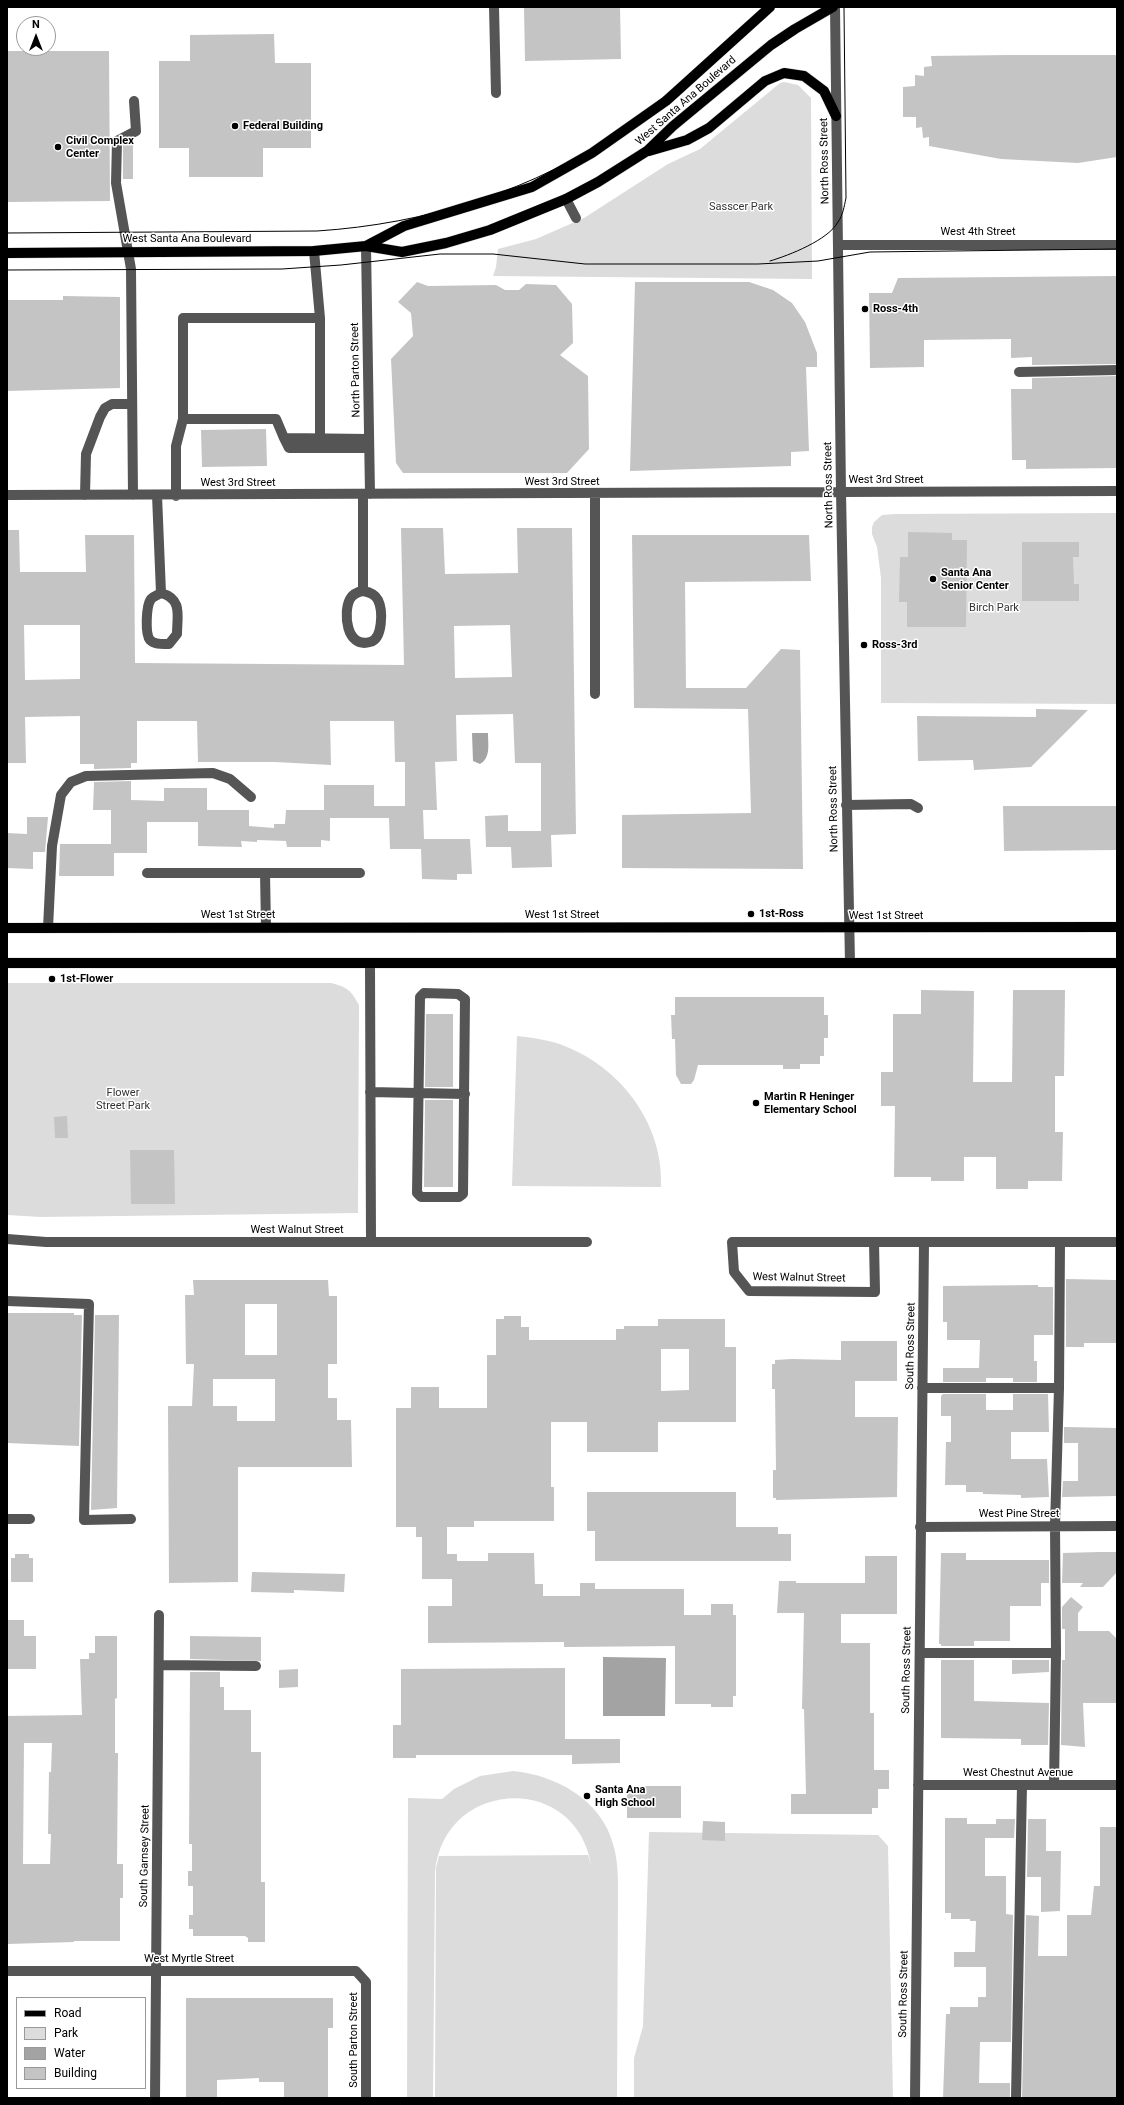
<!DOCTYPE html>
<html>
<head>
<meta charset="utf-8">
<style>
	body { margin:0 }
	#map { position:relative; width:1124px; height:2105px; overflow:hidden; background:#fff; font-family:Roboto,sans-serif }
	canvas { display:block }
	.frame { position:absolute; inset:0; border:8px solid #000; pointer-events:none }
	.legend { position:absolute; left:16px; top:1997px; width:130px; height:92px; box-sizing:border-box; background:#fff; border:1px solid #999; margin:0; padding:5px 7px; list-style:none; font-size:12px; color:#000 }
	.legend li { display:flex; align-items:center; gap:8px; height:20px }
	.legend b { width:20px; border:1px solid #999 }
	.north { position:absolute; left:16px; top:16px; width:40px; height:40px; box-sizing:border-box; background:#fff; border:1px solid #999; border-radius:50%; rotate:0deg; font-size:11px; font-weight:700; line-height:16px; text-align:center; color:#000 }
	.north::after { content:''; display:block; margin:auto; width:14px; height:18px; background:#000; clip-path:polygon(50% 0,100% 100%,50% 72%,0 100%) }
</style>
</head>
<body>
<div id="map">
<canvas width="1124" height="2105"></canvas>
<div class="frame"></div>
<ul class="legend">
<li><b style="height:5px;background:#000"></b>Road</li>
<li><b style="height:11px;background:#dcdcdc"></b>Park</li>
<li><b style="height:11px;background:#a3a3a3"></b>Water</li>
<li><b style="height:11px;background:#c4c4c4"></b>Building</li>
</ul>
<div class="north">N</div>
</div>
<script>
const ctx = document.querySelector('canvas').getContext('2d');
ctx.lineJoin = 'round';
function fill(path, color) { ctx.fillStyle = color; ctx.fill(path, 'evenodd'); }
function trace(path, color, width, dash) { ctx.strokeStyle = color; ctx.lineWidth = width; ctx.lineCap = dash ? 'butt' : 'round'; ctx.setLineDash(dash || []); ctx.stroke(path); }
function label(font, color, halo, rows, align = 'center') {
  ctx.font = font + ' Roboto,sans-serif'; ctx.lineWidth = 3; ctx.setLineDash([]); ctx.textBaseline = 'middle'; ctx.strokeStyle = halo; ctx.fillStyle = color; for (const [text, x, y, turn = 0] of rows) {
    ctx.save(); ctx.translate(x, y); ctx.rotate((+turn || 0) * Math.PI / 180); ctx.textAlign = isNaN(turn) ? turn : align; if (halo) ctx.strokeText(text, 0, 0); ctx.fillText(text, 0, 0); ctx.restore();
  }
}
const green = new Path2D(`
	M 784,82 L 798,85 L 811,98 L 812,279 L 493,276 L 496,267 L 498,249 L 536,239 L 584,218 L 668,164 L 700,149 L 780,83 Z
	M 1117,513 L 1117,704 L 881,703 L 881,578 L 877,547 L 872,534 L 872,527 L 874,522 L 882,515 L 896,514 Z
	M 7,983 L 331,983 C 347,987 351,990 359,1005 L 358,1213 L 41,1217 L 7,1215 Z
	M 517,1036 C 534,1038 551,1040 567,1047 C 623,1070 664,1126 661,1187 L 512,1186 Z
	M 513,1771 C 555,1775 601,1799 613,1844 C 618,1860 618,1876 618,1893 L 617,2098 L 435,2098 L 436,1868 L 439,1856 L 588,1855 L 591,1865 C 576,1772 444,1778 435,1872 L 433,2098 L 407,2098 L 408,1798 L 442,1799 L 454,1789 L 480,1776 Z
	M 649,1832 L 878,1835 L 888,1846 L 893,2098 L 634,2098 L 634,2058 L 643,2026 Z`);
const water = new Path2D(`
	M 472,733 L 488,733 C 488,744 491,758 480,764 L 473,761 Z
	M 603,1657 L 666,1658 L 665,1716 L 603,1716 Z`);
const building = new Path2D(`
	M 524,7 L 620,7 L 621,59 L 525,61 Z
	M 274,34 L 275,63 L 311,63 L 311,148 L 263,148 L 263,177 L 189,177 L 189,148 L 159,148 L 159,61 L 190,61 L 190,35 Z
	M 7,51 L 109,51 L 110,201 L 7,202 Z
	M 1010,55 L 1117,55 L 1117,157 L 1078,163 L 1001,159 L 929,146 L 929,137 L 923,138 L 922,127 L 916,128 L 916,117 L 903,117 L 903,87 L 915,86 L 915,75 L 924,76 L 924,67 L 932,66 L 931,56 Z
	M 126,144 L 133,144 L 133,179 L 123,179 L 123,145 Z
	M 1117,276 L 1117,364 L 1032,365 L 1032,357 L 1011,358 L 1011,339 L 924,340 L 924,367 L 870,368 L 869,293 L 892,293 L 898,278 Z
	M 417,282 L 428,286 L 496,285 L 505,290 L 519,290 L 526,284 L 556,285 L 572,304 L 573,343 L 560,355 L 588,376 L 589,449 L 567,473 L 403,473 L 396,463 L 391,359 L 413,336 L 411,313 L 398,302 Z
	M 635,282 L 749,282 L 773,290 L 792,303 L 805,322 L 817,353 L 817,367 L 806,367 L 809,451 L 791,452 L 791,466 L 630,471 Z
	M 63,296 L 120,297 L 120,388 L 7,391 L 7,300 L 63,300 Z
	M 1117,376 L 1117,468 L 1026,469 L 1026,460 L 1012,460 L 1011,389 L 1032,389 L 1032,378 Z
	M 266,429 L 267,466 L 202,467 L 201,430 Z
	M 401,528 L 443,528 L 445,574 L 518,573 L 517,528 L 572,528 L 576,834 L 551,835 L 552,867 L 512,868 L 511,847 L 486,847 L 485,816 L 508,815 L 508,831 L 541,831 L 541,763 L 515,763 L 513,714 L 456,715 L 457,761 L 435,762 L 437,810 L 423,810 L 424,839 L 470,839 L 472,874 L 457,874 L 457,880 L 422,879 L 421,849 L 390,849 L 389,818 L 330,818 L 330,841 L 321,840 L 321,847 L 287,847 L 286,841 L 257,840 L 257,842 L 241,841 L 242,847 L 198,846 L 198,822 L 147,822 L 147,853 L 114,853 L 114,876 L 59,876 L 60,844 L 111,844 L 111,810 L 93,810 L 94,782 L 131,781 L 131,800 L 164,801 L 164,788 L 207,788 L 207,810 L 249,810 L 249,826 L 274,828 L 274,824 L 285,824 L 286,810 L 324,810 L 324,785 L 374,785 L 374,806 L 405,806 L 405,762 L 395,762 L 394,721 L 330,721 L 331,765 L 275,762 L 198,762 L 197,721 L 137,721 L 137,763 L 131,763 L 131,768 L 94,769 L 94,764 L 80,764 L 80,716 L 25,717 L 26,763 L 7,763 L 7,530 L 19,530 L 20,572 L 86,572 L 85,535 L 134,535 L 135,663 L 404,665 ZM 24,625 L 80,625 L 80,679 L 25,680 ZM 510,625 L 512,677 L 455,678 L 454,626 Z
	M 908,532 L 952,533 L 952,540 L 967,540 L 966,627 L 907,627 L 907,602 L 899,602 L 900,557 L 908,557 Z
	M 632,535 L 809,535 L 811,581 L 685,582 L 686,688 L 746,688 L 781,649 L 800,650 L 803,869 L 622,868 L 622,815 L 751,813 L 748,709 L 634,708 Z
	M 1022,542 L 1079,542 L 1079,557 L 1073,557 L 1074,584 L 1079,584 L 1079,601 L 1022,601 Z
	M 1036,709 L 1088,710 L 1031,767 L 974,770 L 973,760 L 918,761 L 917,716 L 1036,717 Z
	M 1003,806 L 1117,806 L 1117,850 L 1004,851 Z
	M 27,817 L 48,817 L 45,852 L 33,852 L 33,869 L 7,868 L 7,833 L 27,834 Z
	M 921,990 L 974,991 L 973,1082 L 1012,1082 L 1013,990 L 1065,990 L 1064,1076 L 1055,1076 L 1055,1132 L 1063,1132 L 1062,1181 L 1028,1181 L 1028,1189 L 996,1189 L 996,1157 L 964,1157 L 964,1181 L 931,1181 L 931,1177 L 894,1177 L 895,1106 L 881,1106 L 881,1072 L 893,1072 L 893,1014 L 921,1014 Z
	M 675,997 L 824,997 L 824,1015 L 828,1015 L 828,1038 L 824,1038 L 824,1056 L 820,1056 L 820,1064 L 800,1064 L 800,1069 L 783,1069 L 783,1065 L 698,1065 L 694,1080 L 691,1084 L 681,1084 L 676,1075 L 675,1039 L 672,1039 L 671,1015 L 675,1015 Z
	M 426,1014 L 453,1014 L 453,1087 L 425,1087 Z
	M 425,1100 L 453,1100 L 453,1187 L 424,1187 Z
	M 67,1116 L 68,1138 L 55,1138 L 54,1117 Z
	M 130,1150 L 174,1150 L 175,1204 L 131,1204 Z
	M 1066,1279 L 1117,1280 L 1117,1343 L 1084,1343 L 1084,1347 L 1066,1347 Z
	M 193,1280 L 328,1280 L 329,1296 L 337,1296 L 337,1364 L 328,1364 L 328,1398 L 337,1398 L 337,1420 L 351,1420 L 352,1467 L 238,1467 L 238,1582 L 169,1583 L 168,1406 L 192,1406 L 194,1364 L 186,1364 L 185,1295 L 194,1295 ZM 245,1304 L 277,1304 L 277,1355 L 245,1355 ZM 213,1379 L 275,1379 L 275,1421 L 237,1421 L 237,1406 L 213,1406 Z
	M 1038,1285 L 1038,1287 L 1053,1287 L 1053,1335 L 1034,1335 L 1034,1361 L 1037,1361 L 1037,1382 L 1013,1382 L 1013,1378 L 986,1378 L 986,1382 L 943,1382 L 943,1368 L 979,1368 L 980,1340 L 947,1340 L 947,1322 L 943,1322 L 943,1286 Z
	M 7,1313 L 74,1313 L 74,1315 L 82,1315 L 79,1446 L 7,1443 Z
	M 95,1315 L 119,1315 L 117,1508 L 91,1510 Z
	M 504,1316 L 521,1316 L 521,1327 L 529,1327 L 529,1340 L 616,1340 L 616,1329 L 624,1329 L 624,1326 L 658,1326 L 658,1319 L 725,1319 L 725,1347 L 736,1347 L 736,1422 L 658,1422 L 658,1452 L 587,1452 L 587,1422 L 551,1422 L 551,1487 L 554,1487 L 554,1521 L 474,1521 L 474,1527 L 447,1527 L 447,1554 L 457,1554 L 457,1561 L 488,1561 L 488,1553 L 534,1553 L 535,1584 L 543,1584 L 543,1596 L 580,1596 L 580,1583 L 595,1583 L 595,1589 L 684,1589 L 684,1615 L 711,1615 L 711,1604 L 733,1604 L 733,1615 L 736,1615 L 736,1696 L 733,1696 L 733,1707 L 711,1707 L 711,1704 L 675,1704 L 675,1646 L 564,1647 L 564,1642 L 428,1643 L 428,1606 L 452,1606 L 452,1579 L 422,1579 L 422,1537 L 416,1537 L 416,1527 L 396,1527 L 396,1408 L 411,1408 L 411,1387 L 439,1387 L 439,1408 L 487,1408 L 487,1355 L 496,1355 L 496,1319 L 504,1319 ZM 661,1349 L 689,1349 L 689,1390 L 661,1391 Z
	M 841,1341 L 897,1341 L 897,1381 L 855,1381 L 855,1417 L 898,1417 L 897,1497 L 776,1500 L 776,1498 L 773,1498 L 773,1470 L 776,1470 L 775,1389 L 772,1389 L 772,1364 L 775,1364 L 775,1360 L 792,1359 L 841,1360 Z
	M 943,1394 L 986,1394 L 986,1410 L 1013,1410 L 1013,1394 L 1048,1394 L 1049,1432 L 1011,1432 L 1011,1459 L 1047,1459 L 1049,1497 L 1021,1498 L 1021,1495 L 983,1494 L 983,1492 L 966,1492 L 966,1485 L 945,1485 L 946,1442 L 951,1442 L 951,1416 L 941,1416 L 941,1396 Z
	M 1064,1427 L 1117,1428 L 1117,1496 L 1062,1497 L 1063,1481 L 1078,1481 L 1078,1443 L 1064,1443 Z
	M 587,1492 L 736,1492 L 736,1527 L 778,1527 L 778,1534 L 791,1534 L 791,1561 L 595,1561 L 595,1531 L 587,1531 Z
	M 1099,1552 L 1117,1552 L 1117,1572 L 1103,1587 L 1080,1587 L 1083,1583 L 1062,1583 L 1063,1553 Z
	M 941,1553 L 966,1553 L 966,1560 L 1049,1560 L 1049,1583 L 1041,1583 L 1041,1606 L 1010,1606 L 1010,1641 L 974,1641 L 974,1646 L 941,1646 L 941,1644 L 939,1644 Z
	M 15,1554 L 29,1554 L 29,1558 L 33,1558 L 33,1582 L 11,1582 L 11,1558 L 15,1558 Z
	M 865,1556 L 897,1556 L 897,1614 L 841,1614 L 841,1643 L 870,1643 L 870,1713 L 874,1713 L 874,1770 L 889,1770 L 889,1789 L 878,1789 L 878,1808 L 872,1808 L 872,1814 L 791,1814 L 791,1794 L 806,1794 L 804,1709 L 802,1709 L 804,1613 L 777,1613 L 779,1581 L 796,1581 L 796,1583 L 865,1583 Z
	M 252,1572 L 345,1574 L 344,1592 L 294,1590 L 294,1593 L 251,1592 Z
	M 1071,1597 L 1083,1607 L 1078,1613 L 1078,1631 L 1109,1631 L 1117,1639 L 1117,1703 L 1083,1703 L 1085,1747 L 1061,1745 L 1062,1660 L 1065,1660 L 1065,1629 L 1062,1629 L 1062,1607 Z
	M 7,1620 L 24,1620 L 24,1636 L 36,1636 L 36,1669 L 7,1669 Z
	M 95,1636 L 117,1636 L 117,1698 L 115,1699 L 115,1753 L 118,1753 L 117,1864 L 123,1864 L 123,1898 L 120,1898 L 120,1941 L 74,1941 L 74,1942 L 7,1944 L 7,1716 L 82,1715 L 80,1659 L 89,1659 L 89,1653 L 95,1653 ZM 24,1743 L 52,1743 L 51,1772 L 49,1772 L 48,1834 L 51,1834 L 50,1864 L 23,1864 Z
	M 190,1636 L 261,1637 L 261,1661 L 190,1659 Z
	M 941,1660 L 974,1660 L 974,1701 L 1049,1703 L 1048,1745 L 1021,1745 L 1021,1739 L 941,1738 Z
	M 1012,1660 L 1049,1660 L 1049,1672 L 1012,1674 Z
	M 565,1668 L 565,1739 L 620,1739 L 620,1763 L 572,1764 L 572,1755 L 416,1755 L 416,1758 L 393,1758 L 393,1725 L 401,1725 L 401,1669 Z
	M 298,1669 L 298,1687 L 279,1688 L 279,1670 Z
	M 190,1672 L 220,1672 L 220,1687 L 224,1687 L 224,1710 L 251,1710 L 251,1752 L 261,1752 L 261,1882 L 265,1882 L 265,1942 L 248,1942 L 248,1938 L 245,1936 L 193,1936 L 193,1929 L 189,1929 L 189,1915 L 193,1915 L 193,1886 L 188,1886 L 188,1871 L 192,1871 L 192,1844 L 189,1844 Z
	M 627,1786 L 681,1786 L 681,1818 L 627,1818 Z
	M 945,1818 L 967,1818 L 967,1824 L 996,1824 L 996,1819 L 1015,1819 L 1014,1838 L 985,1838 L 985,1876 L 1006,1876 L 1006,1914 L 1013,1915 L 1011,2042 L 980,2042 L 979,2083 L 1010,2083 L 1010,2098 L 943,2098 L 946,2014 L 950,2014 L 950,2007 L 978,2007 L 978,1997 L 986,1997 L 986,1967 L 954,1967 L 954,1952 L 975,1952 L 976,1921 L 970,1921 L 970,1919 L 951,1919 L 951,1913 L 945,1913 Z
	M 1028,1819 L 1046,1819 L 1046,1851 L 1061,1851 L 1060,1911 L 1041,1912 L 1041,1877 L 1027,1877 Z
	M 703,1821 L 725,1822 L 725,1841 L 702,1840 Z
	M 1100,1827 L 1117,1827 L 1117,2098 L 1022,2098 L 1026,1915 L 1039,1916 L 1038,1956 L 1067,1956 L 1067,1915 L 1091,1915 L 1094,1886 L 1100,1886 Z
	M 186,1998 L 333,1998 L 333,2028 L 328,2028 L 328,2098 L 284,2098 L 284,2082 L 259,2082 L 259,2078 L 217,2080 L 217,2098 L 186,2098 Z`);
const minor = new Path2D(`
	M 494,7 L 496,93
	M 835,7 L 841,492 L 850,963
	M 566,199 L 576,218
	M 839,245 L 1117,245
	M 366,246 L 370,494
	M 314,251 L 320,318 L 320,448
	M 1019,372 L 1117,370
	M 183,419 L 276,419 L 284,438
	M 369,439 L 284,438 L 289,448 L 369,448
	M 595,494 L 595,694
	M 7,495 L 1117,491
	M 85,495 L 86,454 L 100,417 L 105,408 L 112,404 L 132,404
	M 133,495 L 131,269 L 116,183 L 117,141 L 136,131 L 134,101
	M 157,495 L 161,593
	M 176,496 L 176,446 L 183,419 L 183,318 L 320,318
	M 363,591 C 369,592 375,594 378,600 C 383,610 383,639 370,642 C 346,649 343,612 350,599 C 353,594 357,592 363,591 Z
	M 363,591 L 363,494
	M 161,593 C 183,599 177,616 177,634 L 169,644 C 163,644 155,645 150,640 C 145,634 146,606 151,599 C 154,596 157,595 161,593 Z
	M 846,805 L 911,804 L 918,808
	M 147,873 L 360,873
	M 265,873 L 266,927
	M 48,928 L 52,846 L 61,795 L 71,782 L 86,776 L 213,773 L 230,779 L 251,797
	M 370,964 L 371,1242
	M 424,993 L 458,994 L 465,999 L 463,1194 L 459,1197 L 421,1197 L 417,1193 L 420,997 Z
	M 370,1092 L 465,1094
	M 7,1239 L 46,1242 L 587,1242
	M 874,1242 L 875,1292 L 749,1291 L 734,1272 L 732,1242 L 1117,1242
	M 7,1301 L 89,1304 L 84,1520 L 131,1519
	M 922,1388 L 1059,1388
	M 7,1519 L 30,1519
	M 920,1527 L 1117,1526
	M 920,1653 L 1056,1653
	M 159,1665 L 256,1666
	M 918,1785 L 1117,1785
	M 1054,1785 L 1056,1653 L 1055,1526 L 1059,1388 L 1060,1242
	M 7,1971 L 356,1971 L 366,1982 L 366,2098
	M 155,2098 L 159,1615
	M 915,2098 L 924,1242
	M 1016,2098 L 1022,1785`);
const major = new Path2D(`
	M 649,151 L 687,140 L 709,128 L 765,81 L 784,73 L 804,76 L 824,91 L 836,116
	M 366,246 L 402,252 L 446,243 L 490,230 L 566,199 L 598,182 L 647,151 L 673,126 L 771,45 L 795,29 L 833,7
	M 7,253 L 314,251 L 366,246 L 404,226 L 532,187 L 592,153 L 666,101 L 770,7
	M 7,928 L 1117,927
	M 7,963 L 1117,963`);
const tram = new Path2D(`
	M 7,233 L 317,231 C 425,224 536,191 625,127 C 675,91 720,48 765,7
	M 770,261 C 790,255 828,240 838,222 C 843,215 844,207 846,198 L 844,7
	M 7,270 L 282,269 L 341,265 L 440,254 L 493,254 L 585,264 L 758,264 L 818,261 L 870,252 L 1117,249`);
const markers = [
	[235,126,4,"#000"],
	[58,147,4,"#000"],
	[865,309,4,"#000"],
	[933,579,4,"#000"],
	[864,645,4,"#000"],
	[751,914,4,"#000"],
	[52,979,4,"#000"],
	[756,1103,4,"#000"],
	[587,1796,4,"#000"]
];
const streetNames = [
	["West Santa Ana Boulevard",686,101,-41],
	["North Ross Street",825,161,-91],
	["West 4th Street",978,232],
	["West Santa Ana Boulevard",187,239],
	["North Parton Street",356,370,-91],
	["West 3rd Street",886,480],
	["West 3rd Street",562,482],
	["West 3rd Street",238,483],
	["North Ross Street",829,485,-91],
	["North Ross Street",834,809,-91],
	["West 1st Street",238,915],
	["West 1st Street",562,915],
	["West 1st Street",886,916],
	["West Walnut Street",297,1230],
	["West Walnut Street",799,1278,1],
	["South Ross Street",911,1346,-89],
	["West Pine Street",1019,1514],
	["South Ross Street",907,1670,-89],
	["West Chestnut Avenue",1018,1773],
	["South Garnsey Street",145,1856,-89],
	["West Myrtle Street",189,1959],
	["South Ross Street",904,1994,-89],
	["South Parton Street",354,2040,-90]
];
const poiNames = [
	["Federal Building",243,126],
	["Civil Complex",66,141],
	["Center",66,154],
	["Ross-4th",873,309],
	["Santa Ana",941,573],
	["Senior Center",941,586],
	["Ross-3rd",872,645],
	["1st-Ross",759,914],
	["1st-Flower",60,979],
	["Martin R Heninger",764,1097],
	["Elementary School",764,1110],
	["Santa Ana",595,1790],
	["High School",595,1803]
];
const parkNames = [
	["Sasscer Park",741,207],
	["Birch Park",994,608],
	["Flower",123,1093],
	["Street Park",123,1106]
];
fill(green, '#dcdcdc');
fill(water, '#a3a3a3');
fill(building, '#c4c4c4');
trace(major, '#dbdbdb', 11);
trace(minor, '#555', 10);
trace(major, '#000', 10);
trace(tram, '#000', 1);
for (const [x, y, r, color] of markers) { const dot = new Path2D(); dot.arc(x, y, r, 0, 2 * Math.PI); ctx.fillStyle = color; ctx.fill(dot); trace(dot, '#fff', 1.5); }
label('11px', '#000', '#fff', streetNames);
label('bold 11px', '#000', '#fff', poiNames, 'left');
label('11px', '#333', '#fff', parkNames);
</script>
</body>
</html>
